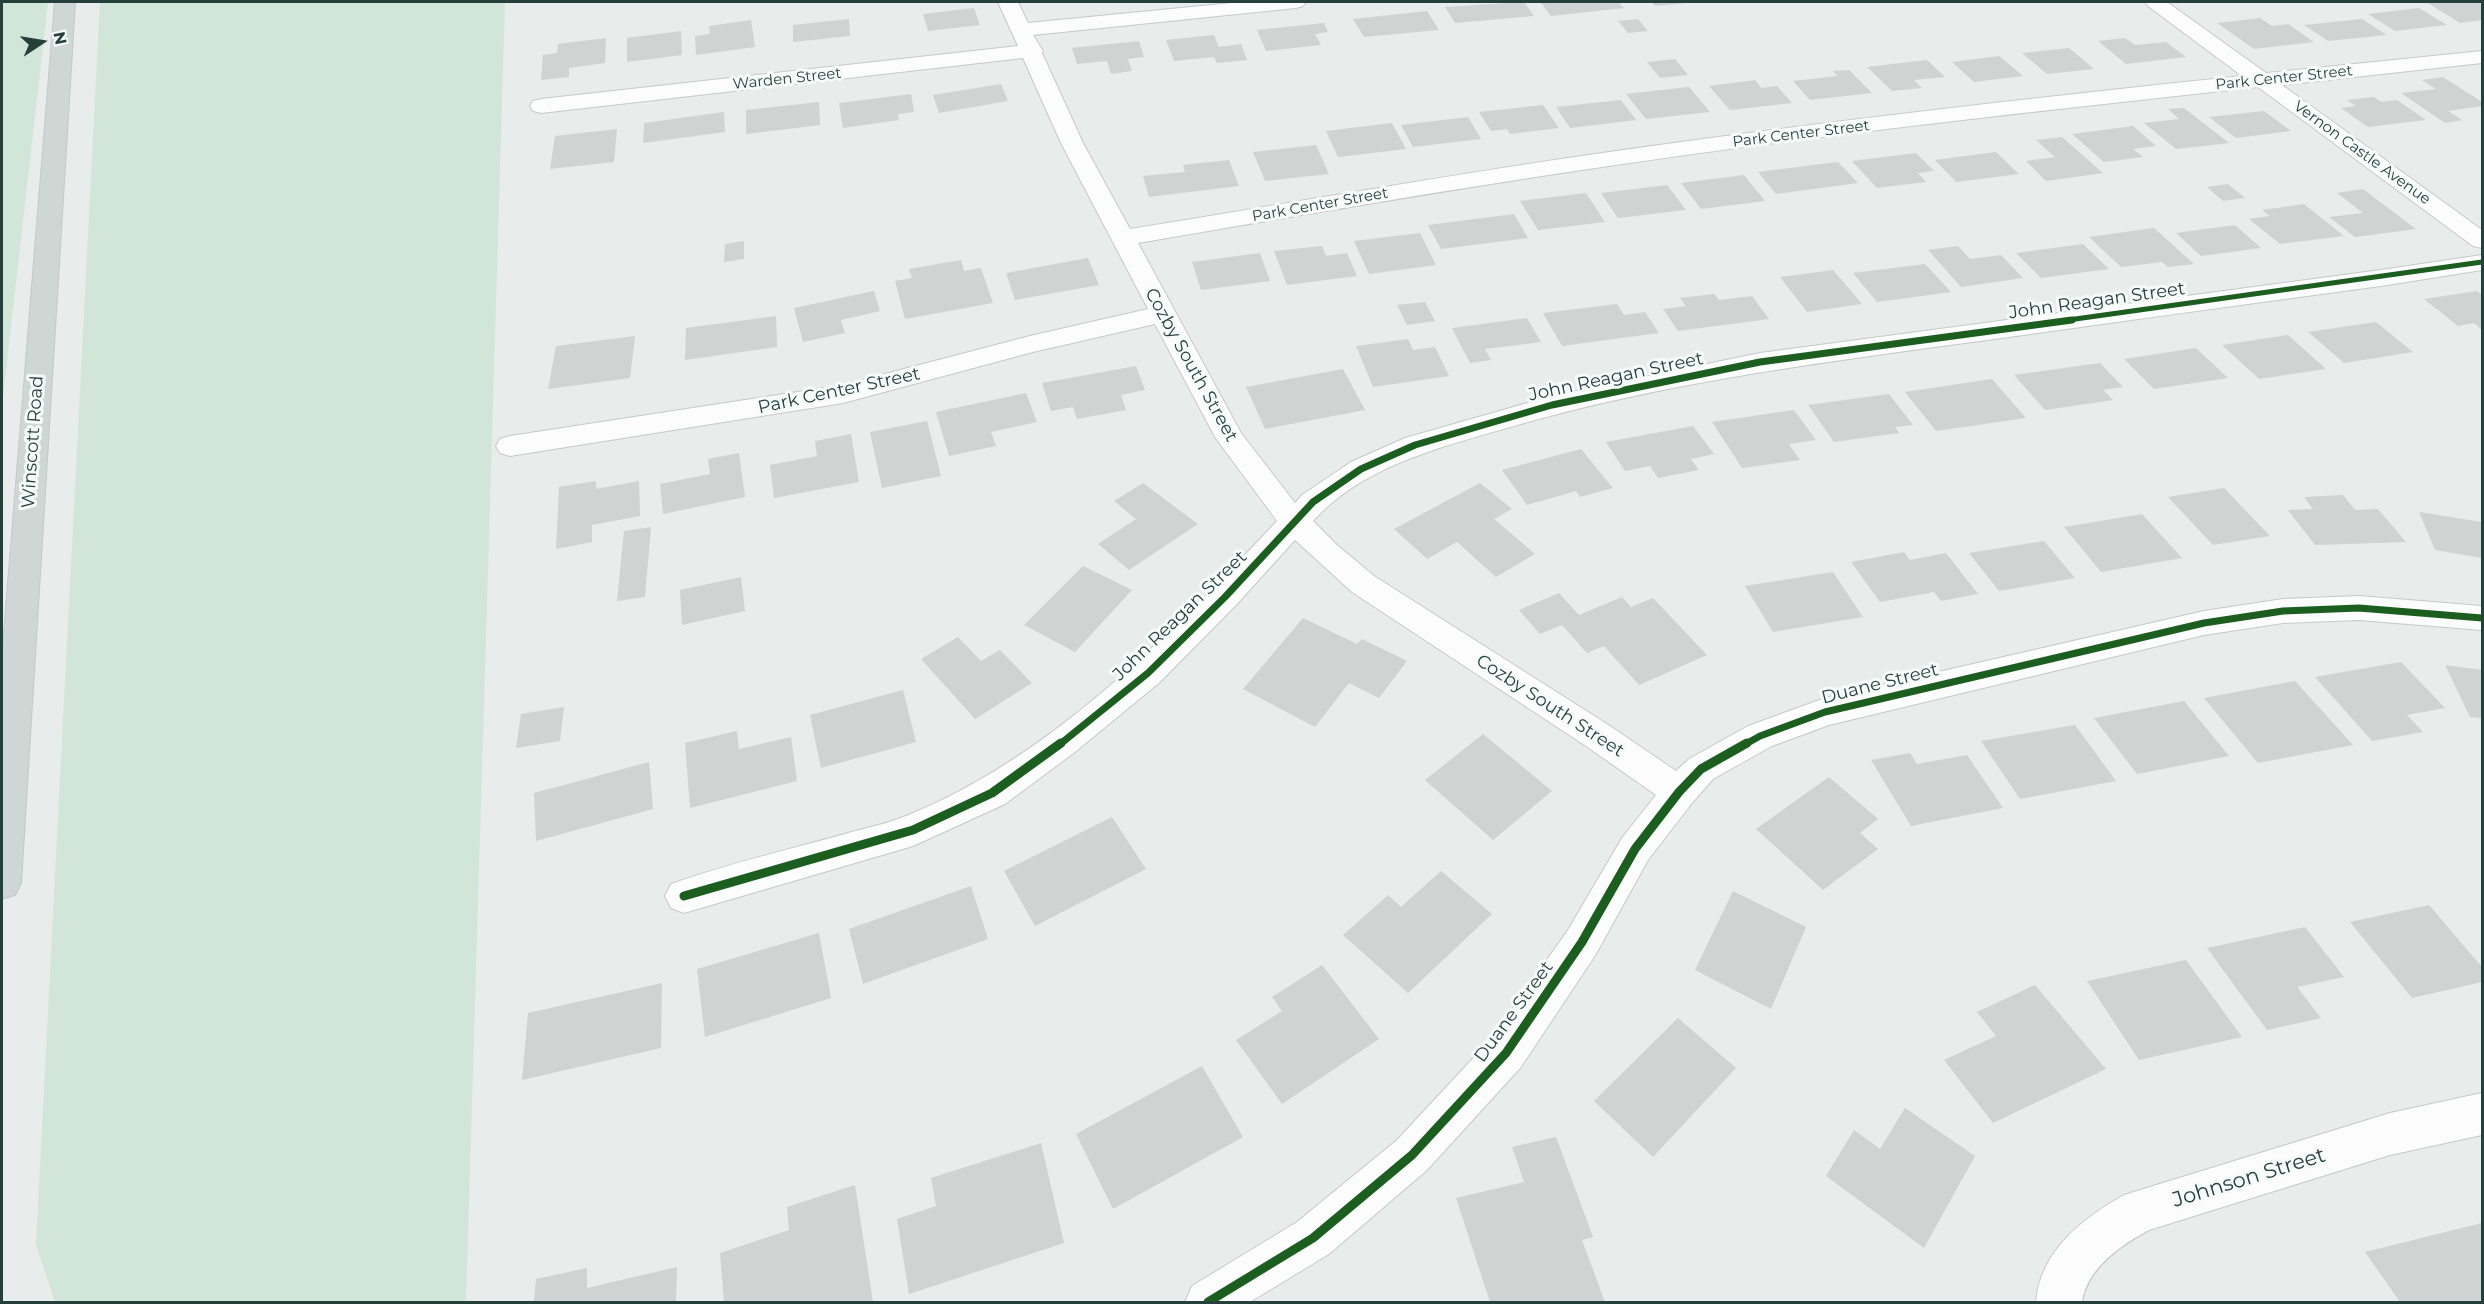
<!DOCTYPE html>
<html>
<head>
<meta charset="utf-8">
<style>
	body { margin:0 }
	#map { position:relative; width:2484px; height:1304px; overflow:hidden; background:#e8ecea; font-family:Montserrat,sans-serif }
	canvas { display:block }
	.frame { position:absolute; inset:0; border:3px solid #25403b; pointer-events:none }
	.north { position:absolute; left:12px; top:12px; width:60px; height:60px; -webkit-text-stroke:4px #f6fbf9; paint-order:stroke; rotate:78deg; font-size:16px; font-weight:700; line-height:24px; text-align:center; color:#25403b }
	.north::after { content:''; display:block; margin:auto; width:21px; height:27px; background:#25403b; clip-path:polygon(50% 0,100% 100%,50% 72%,0 100%) }
</style>
</head>
<body>
<div id="map">
<canvas width="2484" height="1304"></canvas>
<div class="frame"></div>
<div class="north">N</div>
</div>
<script>
const ctx = document.querySelector('canvas').getContext('2d');
ctx.lineJoin = 'round';
function fill(path, color) { ctx.fillStyle = color; ctx.fill(path, 'evenodd'); }
function trace(path, color, width, dash) { ctx.strokeStyle = color; ctx.lineWidth = width; ctx.lineCap = dash ? 'butt' : 'round'; ctx.setLineDash(dash || []); ctx.stroke(path); }
function label(font, color, halo, rows, align = 'center') {
  ctx.font = font + ' Montserrat,sans-serif'; ctx.lineWidth = 6; ctx.setLineDash([]); ctx.textBaseline = 'middle'; ctx.strokeStyle = halo; ctx.fillStyle = color; for (const [text, x, y, turn = 0] of rows) {
    ctx.save(); ctx.translate(x, y); ctx.rotate((+turn || 0) * Math.PI / 180); ctx.textAlign = isNaN(turn) ? turn : align; if (halo) ctx.strokeText(text, 0, 0); ctx.fillText(text, 0, 0); ctx.restore();
  }
}
const green = new Path2D(`
	M 2,2 L 48,2 L 2,405 Z
	M 100,2 L 505,2 L 466,1302 L 55,1302 L 36,1245 Z`);
const building = new Path2D(`
	M 1524,2 L 1534,16 L 1455,23 L 1445,7 Z
	M 1540,2 L 1618,2 L 1624,8 L 1551,16 Z
	M 1651,2 L 1687,2 L 1687,3 L 1655,6 Z
	M 2426,2 L 2482,2 L 2482,20 L 2460,23 Z
	M 974,8 L 980,25 L 928,31 L 923,14 Z
	M 2419,8 L 2447,25 L 2395,31 L 2368,14 Z
	M 1427,11 L 1439,30 L 1364,37 L 1353,19 Z
	M 2260,18 L 2272,26 L 2288,24 L 2314,42 L 2254,49 L 2217,23 Z
	M 849,19 L 850,36 L 793,42 L 793,25 Z
	M 1638,19 L 1648,31 L 1628,33 L 1618,21 Z
	M 2362,19 L 2387,35 L 2328,41 L 2304,25 Z
	M 751,20 L 755,47 L 696,55 L 695,36 L 710,34 L 709,26 Z
	M 1324,23 L 1328,32 L 1315,34 L 1321,45 L 1266,51 L 1257,30 Z
	M 681,31 L 682,55 L 627,62 L 627,38 Z
	M 1214,35 L 1219,47 L 1241,44 L 1247,60 L 1217,63 L 1214,57 L 1174,61 L 1166,40 Z
	M 606,38 L 605,63 L 569,68 L 569,77 L 541,80 L 543,55 L 557,53 L 558,44 Z
	M 2125,38 L 2135,45 L 2166,42 L 2186,57 L 2126,64 L 2098,41 Z
	M 1139,41 L 1144,57 L 1128,59 L 1132,71 L 1111,74 L 1107,61 L 1077,64 L 1072,48 Z
	M 2069,48 L 2094,69 L 2047,74 L 2022,53 Z
	M 1999,56 L 2023,76 L 1974,82 L 1952,62 Z
	M 1675,59 L 1688,75 L 1660,78 L 1647,62 Z
	M 1927,60 L 1945,77 L 1914,80 L 1922,88 L 1892,91 L 1867,67 Z
	M 1849,70 L 1872,93 L 1810,100 L 1793,81 L 1838,76 L 1833,71 Z
	M 2443,77 L 2482,102 L 2482,106 L 2448,111 L 2462,120 L 2445,123 L 2401,93 L 2436,89 L 2422,80 Z
	M 1755,80 L 1761,88 L 1777,86 L 1792,103 L 1730,110 L 1709,86 Z
	M 1001,84 L 1008,101 L 939,113 L 933,95 Z
	M 1689,87 L 1710,112 L 1646,119 L 1626,94 Z
	M 911,94 L 914,112 L 898,114 L 899,120 L 843,128 L 839,103 Z
	M 2374,97 L 2382,102 L 2397,100 L 2426,120 L 2368,127 L 2341,108 L 2356,106 L 2347,100 Z
	M 1621,100 L 1636,120 L 1570,128 L 1556,107 Z
	M 819,102 L 820,125 L 746,134 L 746,110 Z
	M 1543,105 L 1559,128 L 1510,134 L 1507,129 L 1491,131 L 1479,112 Z
	M 2184,108 L 2229,143 L 2176,149 L 2144,123 L 2179,119 L 2168,109 Z
	M 2264,111 L 2291,131 L 2236,138 L 2209,117 Z
	M 724,112 L 725,132 L 643,143 L 644,123 Z
	M 1468,117 L 1481,139 L 1413,147 L 1401,125 Z
	M 1392,123 L 1406,149 L 1338,157 L 1326,131 Z
	M 2133,126 L 2156,146 L 2133,149 L 2143,157 L 2104,162 L 2072,134 Z
	M 617,129 L 614,162 L 550,169 L 555,136 Z
	M 2062,137 L 2103,173 L 2046,181 L 2026,161 L 2055,157 L 2036,140 Z
	M 1316,145 L 1329,174 L 1265,181 L 1253,152 Z
	M 1996,152 L 2019,174 L 1956,182 L 1935,160 Z
	M 1916,153 L 1934,171 L 1918,173 L 1926,182 L 1877,188 L 1852,161 Z
	M 1229,160 L 1239,186 L 1149,197 L 1143,176 L 1185,172 L 1183,165 Z
	M 1838,162 L 1858,183 L 1776,194 L 1758,172 Z
	M 1744,175 L 1765,201 L 1701,209 L 1681,183 Z
	M 2228,184 L 2245,198 L 2223,201 L 2207,187 Z
	M 1667,185 L 1686,210 L 1618,218 L 1601,193 Z
	M 2363,189 L 2416,229 L 2355,237 L 2329,217 L 2363,213 L 2337,193 Z
	M 1586,193 L 1605,222 L 1538,230 L 1520,201 Z
	M 2304,204 L 2344,236 L 2280,244 L 2249,219 L 2270,216 L 2262,210 Z
	M 1514,214 L 1528,238 L 1441,249 L 1428,225 Z
	M 2235,225 L 2261,248 L 2201,256 L 2176,233 Z
	M 2154,228 L 2194,264 L 2168,267 L 2162,262 L 2121,267 L 2089,237 Z
	M 1420,233 L 1436,265 L 1369,274 L 1354,241 Z
	M 744,241 L 744,259 L 724,262 L 725,244 Z
	M 2083,244 L 2109,269 L 2041,278 L 2016,253 Z
	M 1322,246 L 1326,256 L 1347,253 L 1357,276 L 1287,285 L 1274,251 Z
	M 1958,246 L 1970,259 L 2001,255 L 2023,278 L 1961,287 L 1928,250 Z
	M 1260,253 L 1270,281 L 1201,290 L 1192,262 Z
	M 1088,258 L 1099,285 L 1015,300 L 1006,273 Z
	M 961,260 L 964,271 L 981,268 L 993,303 L 905,319 L 895,281 L 912,278 L 909,269 Z
	M 1925,264 L 1951,292 L 1877,302 L 1853,273 Z
	M 1833,270 L 1862,304 L 1807,312 L 1780,277 Z
	M 874,291 L 880,311 L 841,320 L 845,333 L 803,342 L 794,308 Z
	M 2477,291 L 2482,295 L 2482,330 L 2474,323 L 2458,326 L 2424,299 Z
	M 1714,294 L 1719,300 L 1752,296 L 1769,319 L 1678,331 L 1663,309 L 1686,306 L 1680,298 Z
	M 1425,302 L 1435,321 L 1407,325 L 1397,305 Z
	M 1617,304 L 1624,315 L 1645,312 L 1659,333 L 1562,346 L 1543,313 Z
	M 776,316 L 777,347 L 685,360 L 686,328 Z
	M 1527,318 L 1541,342 L 1485,349 L 1491,360 L 1470,363 L 1452,328 Z
	M 2376,322 L 2413,352 L 2344,363 L 2308,332 Z
	M 2288,335 L 2326,369 L 2259,379 L 2222,345 Z
	M 635,336 L 630,378 L 548,389 L 556,346 Z
	M 1408,339 L 1413,350 L 1435,347 L 1449,376 L 1373,387 L 1356,346 Z
	M 2196,348 L 2228,378 L 2154,389 L 2124,359 Z
	M 2100,363 L 2123,387 L 2103,390 L 2113,400 L 2045,410 L 2014,375 Z
	M 1136,366 L 1145,390 L 1121,395 L 1126,410 L 1077,419 L 1073,407 L 1051,411 L 1042,383 Z
	M 1343,369 L 1365,410 L 1265,429 L 1246,387 Z
	M 1992,379 L 2026,418 L 1936,431 L 1905,392 Z
	M 1026,393 L 1037,422 L 991,432 L 996,446 L 949,456 L 936,412 Z
	M 1889,394 L 1913,425 L 1895,427 L 1899,433 L 1834,442 L 1808,405 Z
	M 1794,410 L 1816,440 L 1789,444 L 1800,460 L 1742,468 L 1712,422 Z
	M 927,421 L 941,476 L 882,488 L 870,432 Z
	M 1693,426 L 1714,454 L 1691,459 L 1699,470 L 1658,478 L 1650,466 L 1625,471 L 1606,442 Z
	M 851,434 L 859,482 L 774,498 L 770,465 L 817,456 L 815,441 Z
	M 1581,449 L 1613,488 L 1580,497 L 1576,491 L 1527,505 L 1502,470 Z
	M 739,453 L 745,497 L 663,514 L 660,484 L 710,474 L 708,459 Z
	M 596,481 L 596,489 L 639,481 L 640,516 L 592,525 L 592,542 L 556,549 L 559,487 Z
	M 1143,483 L 1198,524 L 1129,570 L 1098,544 L 1136,519 L 1114,501 Z
	M 1480,483 L 1512,509 L 1494,519 L 1535,554 L 1496,577 L 1457,542 L 1427,559 L 1394,529 Z
	M 2224,488 L 2270,536 L 2213,545 L 2168,497 Z
	M 2343,495 L 2355,510 L 2378,509 L 2406,542 L 2315,545 L 2288,510 L 2313,509 L 2304,497 Z
	M 2419,512 L 2482,522 L 2482,558 L 2435,550 Z
	M 2142,514 L 2182,558 L 2101,572 L 2064,527 Z
	M 651,527 L 645,597 L 617,601 L 624,531 Z
	M 2044,541 L 2075,578 L 1999,591 L 1969,553 Z
	M 1904,552 L 1910,560 L 1946,553 L 1978,594 L 1941,601 L 1934,592 L 1880,602 L 1851,562 Z
	M 1083,566 L 1132,590 L 1075,652 L 1024,625 Z
	M 1833,572 L 1863,617 L 1773,632 L 1745,586 Z
	M 741,577 L 745,611 L 682,625 L 680,590 Z
	M 1559,593 L 1579,615 L 1622,597 L 1631,607 L 1653,598 L 1707,655 L 1639,685 L 1604,646 L 1587,653 L 1562,625 L 1540,634 L 1519,610 Z
	M 1303,618 L 1357,644 L 1362,639 L 1407,661 L 1379,698 L 1349,683 L 1315,727 L 1243,689 Z
	M 958,637 L 981,661 L 1000,650 L 1032,683 L 975,719 L 921,659 Z
	M 2401,662 L 2445,708 L 2407,715 L 2423,732 L 2372,741 L 2315,677 Z
	M 2445,665 L 2482,670 L 2482,718 L 2470,717 Z
	M 2295,681 L 2353,745 L 2258,763 L 2204,698 Z
	M 903,690 L 916,742 L 821,768 L 810,715 Z
	M 2184,701 L 2229,756 L 2137,774 L 2094,718 Z
	M 564,707 L 560,741 L 516,748 L 521,714 Z
	M 2075,725 L 2116,781 L 2020,799 L 1981,741 Z
	M 737,731 L 739,749 L 791,737 L 797,781 L 690,808 L 685,743 Z
	M 1483,734 L 1552,791 L 1493,840 L 1425,780 Z
	M 1910,753 L 1917,764 L 1967,755 L 2003,808 L 1911,826 L 1871,760 Z
	M 649,762 L 653,809 L 536,841 L 534,793 Z
	M 1829,777 L 1878,819 L 1860,833 L 1878,849 L 1823,890 L 1756,829 Z
	M 1112,817 L 1146,869 L 1035,926 L 1004,871 Z
	M 1441,871 L 1492,914 L 1408,993 L 1343,935 L 1388,895 L 1401,907 Z
	M 971,886 L 988,939 L 863,984 L 849,929 Z
	M 1733,891 L 1806,927 L 1771,1009 L 1695,970 Z
	M 2429,905 L 2482,967 L 2482,982 L 2412,998 L 2350,922 Z
	M 2305,927 L 2344,977 L 2297,987 L 2321,1018 L 2267,1030 L 2207,948 Z
	M 819,933 L 831,998 L 705,1037 L 697,969 Z
	M 2186,960 L 2242,1037 L 2139,1060 L 2087,981 Z
	M 1322,965 L 1379,1039 L 1282,1104 L 1236,1040 L 1282,1011 L 1272,997 Z
	M 662,983 L 661,1048 L 522,1080 L 528,1013 Z
	M 2035,985 L 2106,1069 L 1993,1123 L 1944,1060 L 1996,1036 L 1977,1012 Z
	M 1678,1018 L 1736,1068 L 1653,1157 L 1594,1101 Z
	M 1202,1066 L 1243,1137 L 1113,1209 L 1076,1134 Z
	M 1905,1108 L 1975,1156 L 1924,1248 L 1826,1176 L 1854,1130 L 1880,1149 Z
	M 1556,1137 L 1593,1237 L 1582,1240 L 1605,1302 L 1490,1302 L 1456,1198 L 1524,1182 L 1512,1147 Z
	M 1041,1143 L 1064,1243 L 909,1294 L 897,1219 L 936,1206 L 931,1178 Z
	M 855,1185 L 873,1302 L 724,1302 L 720,1253 L 789,1230 L 787,1207 Z
	M 2482,1223 L 2482,1302 L 2400,1302 L 2365,1252 Z
	M 677,1267 L 676,1302 L 534,1302 L 536,1279 L 587,1268 L 587,1288 Z`);
const minor = new Path2D(`
	M 998,2 L 1018,2 L 1028,23 L 1242,2 L 1306,2 L 1303,6 L 1296,8 L 1033,35 L 1043,51 L 1042,53 L 1083,143 L 1130,229 C 1290,203 1449,175 1609,152 C 1820,122 2031,98 2242,76 L 2148,6 L 2145,2 L 2167,2 L 2266,73 L 2482,51 L 2482,63 L 2282,85 L 2482,230 L 2482,248 L 2473,246 L 2258,87 C 2041,111 1824,134 1609,166 C 1451,189 1295,216 1138,243 L 1241,433 L 1295,503 L 1302,495 L 1351,462 L 1405,438 L 1552,396 L 1760,353 L 2381,270 L 2482,255 L 2482,270 L 2381,286 C 2255,303 2128,320 2002,338 C 1833,361 1664,381 1500,430 C 1434,449 1361,468 1313,521 L 1337,545 L 1374,576 L 1610,726 L 1676,771 L 1689,759 L 1748,726 L 1825,698 L 2204,611 L 2283,599 L 2359,596 L 2482,606 L 2482,630 L 2359,620 L 2283,623 L 2204,635 L 1829,725 L 1772,746 L 1713,779 L 1692,803 L 1648,860 L 1596,954 L 1521,1067 L 1427,1170 L 1329,1254 L 1250,1302 L 1185,1302 L 1192,1286 L 1297,1222 L 1397,1140 L 1491,1039 L 1568,930 L 1622,838 L 1656,795 L 1586,746 L 1352,592 L 1295,540 L 1236,605 L 1160,682 L 1075,752 L 1005,804 L 913,846 L 684,913 L 671,908 L 665,896 L 671,884 C 727,864 787,850 845,834 C 865,828 887,824 906,816 C 1051,758 1172,633 1277,521 L 1215,437 L 1155,324 L 1033,352 L 843,403 L 510,456 L 500,453 L 496,446 L 500,439 L 510,436 L 843,385 L 1030,336 L 1148,309 L 1061,143 L 1023,58 L 541,113 L 533,111 L 530,106 L 533,101 L 541,99 L 1018,46 Z
	M 2482,1093 L 2482,1135 L 2390,1155 L 2149,1230 C 2121,1245 2087,1268 2082,1302 L 2036,1302 C 2040,1251 2083,1218 2124,1195 L 2390,1113 Z`);
const major = new Path2D(`
	M 55,2 L 75,2 L 21,883 L 15,895 L 2,899 L 2,658 Z`);
const cyclewayFar2 = new Path2D(`
	M 2061,321 L 2482,262`);
const cyclewayFar1 = new Path2D(`
	M 1059,745 L 1148,673 L 1225,597 L 1313,502 L 1361,469 L 1415,445 L 1552,405 L 1760,362 L 2072,320
	M 1744,745 L 1760,736 L 1825,712 L 2204,623 L 2283,611 L 2359,608 L 2482,618`);
const cycleway = new Path2D(`
	M 684,896 L 913,830 L 992,793 L 1061,743
	M 1208,1302 L 1313,1238 L 1412,1155 L 1506,1053 L 1582,942 L 1635,849 L 1679,792 L 1701,769 L 1747,743`);
const farStreetnames = [
	["Park Center Street",2284,78,-6],
	["Warden Street",787,79,-6],
	["Park Center Street",1801,134,-7],
	["Vernon Castle Avenue",2362,153,36],
	["Park Center Street",1320,205,-10]
];
const streetNames = [
	["John Reagan Street",2097,301,-8],
	["Cozby South Street",1191,365,61],
	["John Reagan Street",1616,377,-12],
	["Park Center Street",839,391,-12],
	["Winscott Road",33,442,-86],
	["John Reagan Street",1180,616,-44],
	["Duane Street",1880,684,-14],
	["Cozby South Street",1550,706,33],
	["Duane Street",1514,1012,-54]
];
const nearStreetnames = [
	["Johnson Street",2249,1178,-17]
];
fill(green, '#d1e5d8');
fill(building, '#cfd3d2');
trace(minor, '#c5c9c7', 2);
trace(major, '#c3cac9', 2);
fill(minor, '#fcfcfc');
fill(major, '#cfd7d5');
trace(cyclewayFar2, '#1b5e20', 5);
trace(cyclewayFar1, '#1b5e20', 7);
trace(cycleway, '#1b5e20', 9);
label('15px', '#25403b', '#f6fbf9', farStreetnames);
label('18px', '#25403b', '#f6fbf9', streetNames);
label('21px', '#25403b', '#f6fbf9', nearStreetnames);
</script>
</body>
</html>
